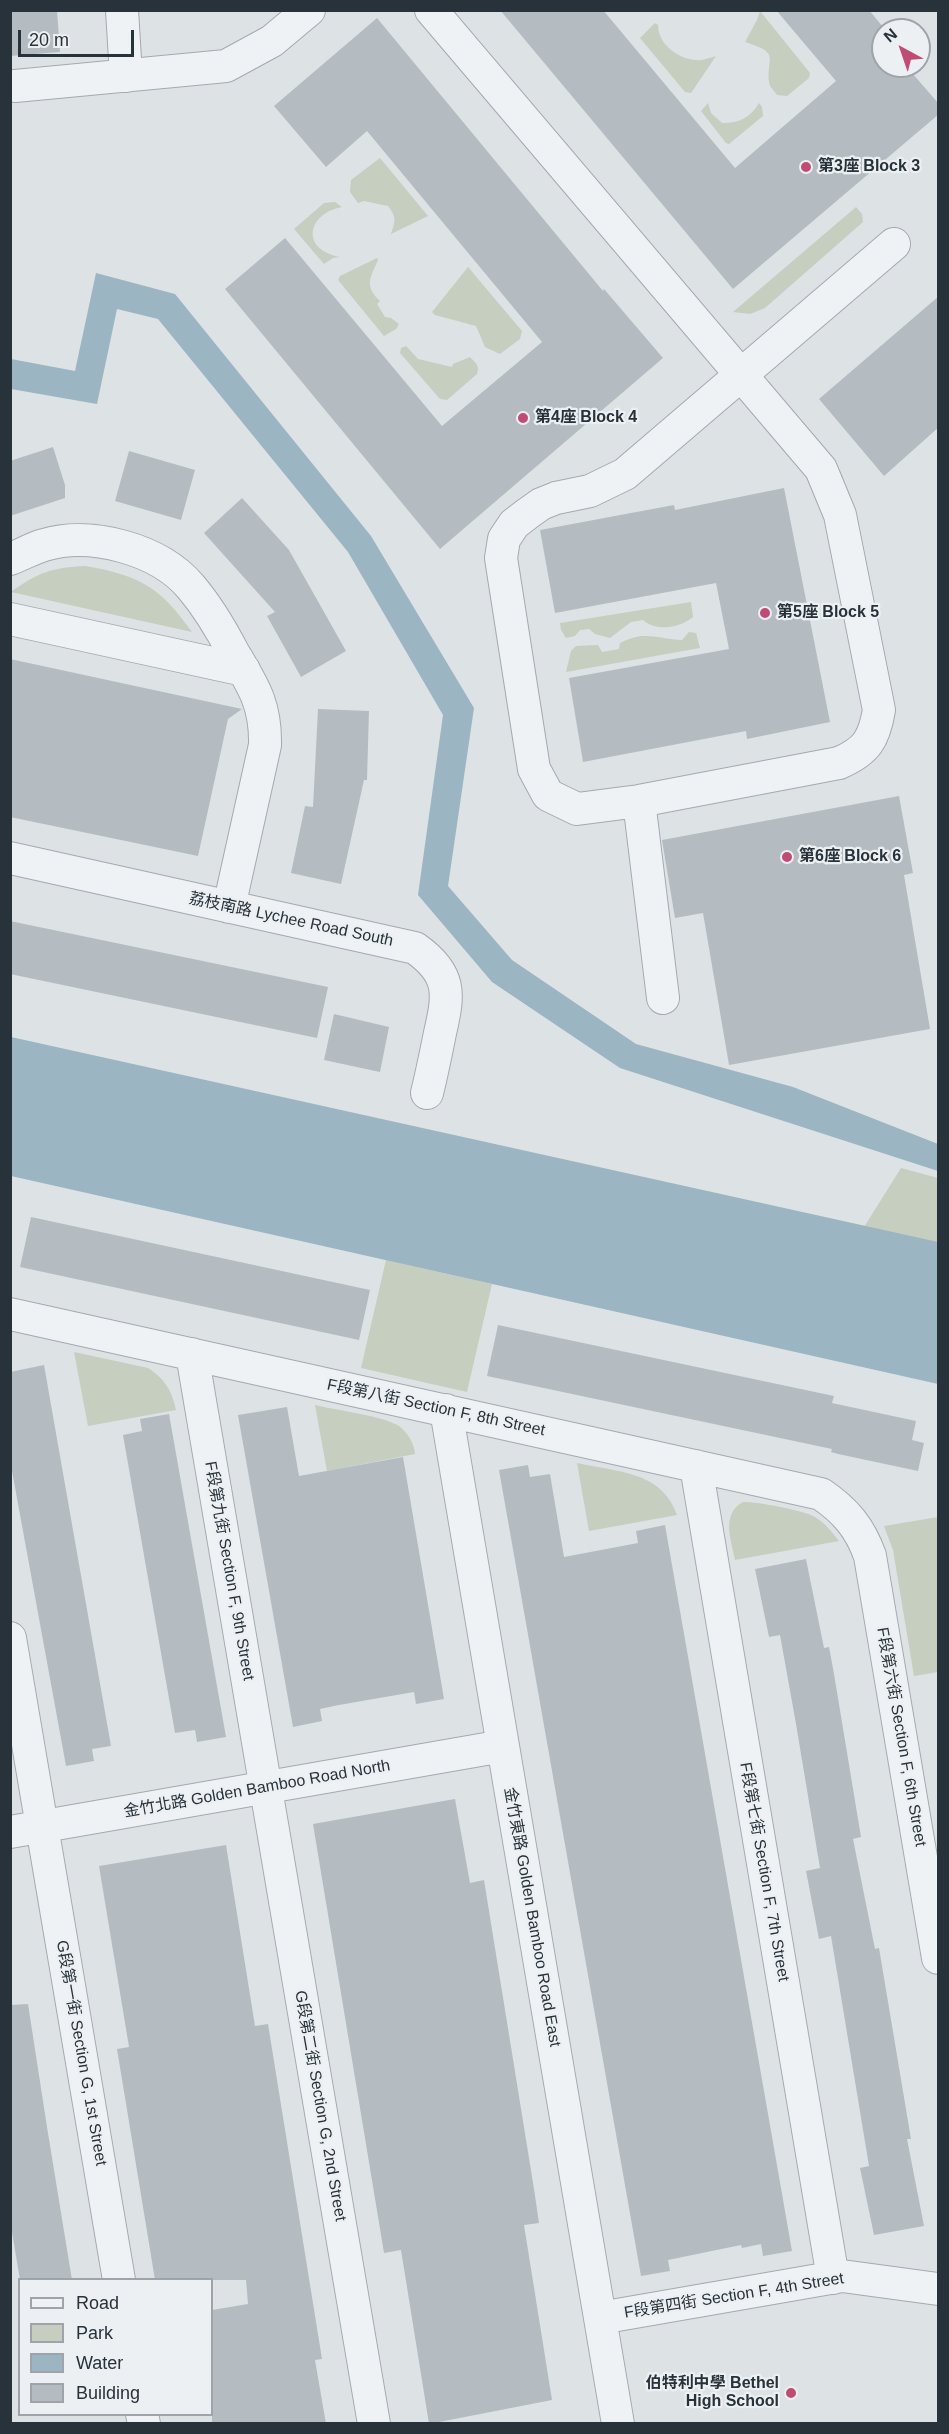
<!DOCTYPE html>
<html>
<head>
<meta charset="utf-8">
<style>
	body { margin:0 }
	#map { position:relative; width:949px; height:2434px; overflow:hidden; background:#dde2e5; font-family:Helvetica,sans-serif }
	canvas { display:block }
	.frame { position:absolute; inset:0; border:12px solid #28323a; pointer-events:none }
	.legend { position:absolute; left:18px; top:2278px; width:195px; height:138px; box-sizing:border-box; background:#ecf0f3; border:2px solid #9ea4a9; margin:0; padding:8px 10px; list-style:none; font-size:18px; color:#28323a }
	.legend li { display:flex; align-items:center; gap:12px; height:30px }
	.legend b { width:30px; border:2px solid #9ea4a9 }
	.north { position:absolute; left:871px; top:18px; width:60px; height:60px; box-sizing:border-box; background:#ecf0f3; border:2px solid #9ea4a9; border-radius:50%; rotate:320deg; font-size:16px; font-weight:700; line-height:24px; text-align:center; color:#28323a }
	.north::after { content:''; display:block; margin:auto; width:21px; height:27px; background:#c04c74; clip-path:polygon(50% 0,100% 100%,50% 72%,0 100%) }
	.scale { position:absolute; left:18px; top:30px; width:116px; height:27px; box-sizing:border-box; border:3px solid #28323a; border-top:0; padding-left:8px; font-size:18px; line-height:21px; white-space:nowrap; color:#28323a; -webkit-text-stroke:4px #ecf0f3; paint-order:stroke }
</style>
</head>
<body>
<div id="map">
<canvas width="949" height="2434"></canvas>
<div class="frame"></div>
<ul class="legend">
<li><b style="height:8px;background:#eff2f4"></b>Road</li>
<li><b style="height:16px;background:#c6cebf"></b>Park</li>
<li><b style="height:16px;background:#9bb5c2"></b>Water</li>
<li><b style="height:16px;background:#b5bcc1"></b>Building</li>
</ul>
<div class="north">N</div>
<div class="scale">20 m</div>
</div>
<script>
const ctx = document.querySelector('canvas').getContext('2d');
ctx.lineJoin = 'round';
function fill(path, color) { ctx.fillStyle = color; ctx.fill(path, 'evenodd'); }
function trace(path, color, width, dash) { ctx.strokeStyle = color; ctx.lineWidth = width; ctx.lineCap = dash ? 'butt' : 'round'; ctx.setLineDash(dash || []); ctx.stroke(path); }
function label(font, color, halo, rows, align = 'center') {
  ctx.font = font + ' Helvetica,"Noto Sans TC",sans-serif'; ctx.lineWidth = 4.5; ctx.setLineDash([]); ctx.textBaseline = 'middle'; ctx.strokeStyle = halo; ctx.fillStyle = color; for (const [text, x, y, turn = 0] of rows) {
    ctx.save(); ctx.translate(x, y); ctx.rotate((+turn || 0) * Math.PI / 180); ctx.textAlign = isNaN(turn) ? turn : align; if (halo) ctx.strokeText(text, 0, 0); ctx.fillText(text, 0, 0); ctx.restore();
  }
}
const green = new Path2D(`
	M 760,11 L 810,73 L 809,78 L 787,96 L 777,95 L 770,86 C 764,58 784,54 745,42 L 757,20 Z
	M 655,23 L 658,25 C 658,46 682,62 702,60 C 707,59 712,57 716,56 L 691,93 L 685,92 L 640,38 Z
	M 708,103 L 711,113 L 722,123 C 739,123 750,118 759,103 L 762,107 L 763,116 L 729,144 L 726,143 L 701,111 Z
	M 380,158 L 428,216 L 391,234 C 395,222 397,217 388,206 L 364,201 L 358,203 L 350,192 L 351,180 Z
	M 335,202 L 342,207 C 308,213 299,249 340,257 L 333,258 L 324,264 L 294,229 L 324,203 Z
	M 856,207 L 862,214 L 863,222 L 765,308 L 750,314 L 733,312 Z
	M 377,258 L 378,260 C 370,278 364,286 380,301 L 377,304 L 385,317 L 391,318 L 399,324 L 396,329 L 384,336 L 338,280 L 340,276 Z
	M 468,267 L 522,331 L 520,339 L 500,354 L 485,347 L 476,326 L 435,315 L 432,312 Z
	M 406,346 L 418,359 L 452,367 L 453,364 L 470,357 C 476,363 480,366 477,374 L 447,400 L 440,399 L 400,353 L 401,348 Z
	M 86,566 C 141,576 160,587 192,632 L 11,592 C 37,573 53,567 86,566 Z
	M 691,602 L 693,617 C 680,628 656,632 643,620 L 631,622 L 610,638 L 595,634 L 589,629 L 580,630 L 575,636 L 566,638 L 561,630 L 560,623 Z
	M 689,632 L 696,633 L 700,648 L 566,672 L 571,651 L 576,646 L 598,645 L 602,652 L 619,649 L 620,643 C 645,630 657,639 682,640 Z
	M 901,1168 L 938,1178 L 938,1278 L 844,1259 Z
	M 386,1260 L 492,1284 L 467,1392 L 361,1368 Z
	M 74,1352 L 148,1368 C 165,1379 172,1391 176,1410 L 88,1426 Z
	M 315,1405 C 335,1410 384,1416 399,1426 C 408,1433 414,1443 415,1454 L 327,1471 Z
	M 577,1463 C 617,1472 662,1471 677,1515 L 589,1531 Z
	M 743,1502 C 758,1502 803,1510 815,1517 C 825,1523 832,1532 839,1541 L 735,1560 C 731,1539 721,1514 743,1502 Z
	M 938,1517 L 938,1672 L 914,1676 L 893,1550 L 884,1526 Z`);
const water = new Path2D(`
	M 96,273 L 175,294 L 371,536 L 474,708 L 448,886 L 512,960 L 636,1044 L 793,1087 L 938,1144 L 938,1171 L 620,1068 L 492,982 L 418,895 L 443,715 L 348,552 L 158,319 L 117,309 L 97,404 L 11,389 L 11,359 L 75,371 Z
	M 11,1037 L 938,1242 L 938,1384 L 11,1176 Z`);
const building = new Path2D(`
	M 10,10 L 57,10 L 60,52 L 10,56 Z
	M 500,10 L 603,10 L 735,168 L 836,81 L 776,10 L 869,10 L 883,27 L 883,66 L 906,66 L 939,104 L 939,114 L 733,289 Z
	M 377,18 L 603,291 L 604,289 L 663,358 L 440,549 L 225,289 L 285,238 L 442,426 L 542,342 L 367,131 L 326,167 L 274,106 Z
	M 939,296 L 939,427 L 884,476 L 819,399 Z
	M 53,447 L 65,485 L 65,498 L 10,516 L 10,461 Z
	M 129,451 L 195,470 L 181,520 L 115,501 Z
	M 784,488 L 830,722 L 747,739 L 746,731 L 583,762 L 569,678 L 729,649 L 716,583 L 555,613 L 540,530 L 674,505 L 675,510 Z
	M 242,498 L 289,550 L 346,651 L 301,677 L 267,616 L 275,612 L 204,533 Z
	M 10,659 L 242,709 L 228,719 L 198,856 L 10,817 Z
	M 318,709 L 369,711 L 367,780 L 364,780 L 341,884 L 291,873 L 305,806 L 313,807 Z
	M 899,796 L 913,873 L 904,875 L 930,1029 L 729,1065 L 703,913 L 675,918 L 662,840 Z
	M 10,921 L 328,987 L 317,1038 L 10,974 Z
	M 334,1014 L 389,1027 L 380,1072 L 324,1060 Z
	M 31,1217 L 370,1290 L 359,1340 L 20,1267 Z
	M 498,1325 L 834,1396 L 832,1403 L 916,1421 L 912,1440 L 924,1443 L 918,1471 L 838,1454 L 831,1452 L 832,1449 L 487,1376 Z
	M 44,1365 L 111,1746 L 92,1749 L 94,1761 L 66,1766 L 10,1460 L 10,1372 Z
	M 287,1407 L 299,1476 L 403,1457 L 444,1699 L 416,1704 L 414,1692 L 339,1705 L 320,1709 L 322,1721 L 293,1727 L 238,1415 Z
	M 169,1414 L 226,1737 L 197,1742 L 195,1730 L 175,1733 L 123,1435 L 142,1431 L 140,1419 Z
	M 528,1465 L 530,1477 L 550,1474 L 564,1557 L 638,1543 L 636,1531 L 665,1525 L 792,2251 L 763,2256 L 761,2244 L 742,2248 L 741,2245 L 668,2260 L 670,2271 L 641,2276 L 499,1470 Z
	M 806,1559 L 824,1648 L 829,1647 L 834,1674 L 861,1837 L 853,1839 L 875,1949 L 879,1948 L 911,2139 L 907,2139 L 924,2226 L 874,2235 L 860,2168 L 869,2166 L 831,1936 L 819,1939 L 806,1871 L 820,1868 L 796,1724 L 780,1635 L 769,1637 L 755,1569 Z
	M 455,1799 L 470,1883 L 484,1880 L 534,2189 L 539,2223 L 524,2225 L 552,2400 L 429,2424 L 401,2250 L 384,2253 L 313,1824 Z
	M 226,1845 L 255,2026 L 268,2024 L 322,2359 L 315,2360 L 326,2424 L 212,2424 L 212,2310 L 248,2304 L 246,2280 L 155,2280 L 117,2049 L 129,2047 L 99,1866 Z
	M 28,2004 L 47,2127 L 72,2280 L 20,2280 L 10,2220 L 10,2005 Z`);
const street = new Path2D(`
	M 122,10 L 126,76
	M 431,10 L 821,469 L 840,515 L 879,710 C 874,739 867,751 839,763 L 639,801 L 577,809 L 548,795 L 534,769 L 501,558 L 504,539 L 514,524 L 527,514 L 541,504 L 556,498 L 590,491 L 625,474 L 894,244
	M 15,86 L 226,66 L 272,41 L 309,10
	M 10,559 C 21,555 33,548 44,545 C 91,531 159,549 191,587 C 208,607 221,629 233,652 C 253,686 266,704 265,745 L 229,907
	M 10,619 L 244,670
	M 639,801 L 663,998
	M 10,858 L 415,948 C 452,974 449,994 440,1033 C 436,1053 432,1073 427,1093
	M 10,1314 L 821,1494 C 846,1511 860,1528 870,1556 L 938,1958
	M 192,1354 L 374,2424
	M 446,1410 L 618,2424
	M 696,1466 L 833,2278
	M 10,1638 L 119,2280
	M 10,1832 L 503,1746
	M 600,2318 L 842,2276 L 938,2289
	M 142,2414 L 144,2424`);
const markers = [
	[806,167,6,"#c04c74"],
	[523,418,6,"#c04c74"],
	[765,613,6,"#c04c74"],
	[787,857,6,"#c04c74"],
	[791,2393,6,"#c04c74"]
];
const poiNames = [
	["第3座 Block 3",818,167],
	["第4座 Block 4",535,418],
	["第5座 Block 5",777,613],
	["第6座 Block 6",799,857],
	["伯特利中學 Bethel",779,2384,"right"],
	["High School",779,2402,"right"]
];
const streetNames = [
	["荔枝南路 Lychee Road South",291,920,12],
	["F段第八街 Section F, 8th Street",436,1408,12],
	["F段第九街 Section F, 9th Street",229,1571,80],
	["F段第六街 Section F, 6th Street",901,1737,80],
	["金竹北路 Golden Bamboo Road North",257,1789,-10],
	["F段第七街 Section F, 7th Street",764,1872,80],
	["金竹東路 Golden Bamboo Road East",532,1917,80],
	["G段第一街 Section G, 1st Street",81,2053,80],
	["G段第二街 Section G, 2nd Street",320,2106,80],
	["F段第四街 Section F, 4th Street",734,2296,-9]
];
fill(green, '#c6cebf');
fill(water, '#9bb5c2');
fill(building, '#b5bcc1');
trace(street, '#a3aaae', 34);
trace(street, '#eff2f4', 32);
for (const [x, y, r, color] of markers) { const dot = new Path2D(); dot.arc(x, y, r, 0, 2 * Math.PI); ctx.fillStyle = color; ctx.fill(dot); trace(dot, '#ecf0f3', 2); }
label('bold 16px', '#28323a', '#ecf0f3', poiNames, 'left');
label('16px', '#28323a', '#ecf0f3', streetNames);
</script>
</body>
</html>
